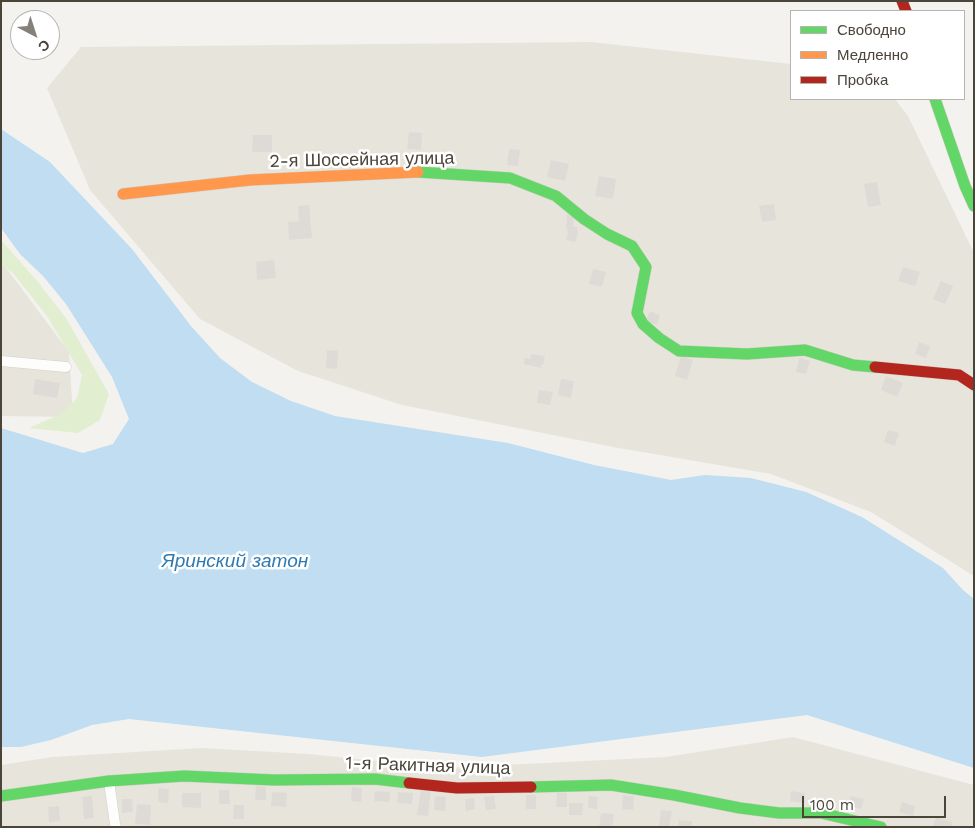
<!DOCTYPE html>
<html>
<head>
<meta charset="utf-8">
<style>
	body { margin:0 }
	#map { position:relative; width:975px; height:828px; overflow:hidden; background:#f4f2ee; font-family:"Work Sans",sans-serif }
	canvas { display:block }
	.frame { position:absolute; inset:0; border:2px solid #4b4439; pointer-events:none }
	.legend { position:absolute; left:790px; top:10px; width:175px; height:90px; box-sizing:border-box; background:#fff; border:1px solid #b7b4b0; margin:0; padding:6px 9px; list-style:none; font-size:15px; color:#4b4439 }
	.legend li { display:flex; align-items:center; gap:10px; height:25px }
	.legend b { width:25px; border:1px solid #b7b4b0 }
	.north { position:absolute; left:10px; top:10px; width:50px; height:50px; box-sizing:border-box; background:#fff; border:1px solid #b7b4b0; border-radius:50%; rotate:140deg; font-size:14px; font-weight:700; line-height:20px; text-align:center; color:#4b4439 }
	.north::after { content:''; display:block; margin:auto; width:18px; height:22px; background:#868178; clip-path:polygon(50% 0,100% 100%,50% 72%,0 100%) }
	.scale { position:absolute; left:802px; top:796px; width:144px; height:22px; box-sizing:border-box; border:2px solid #4b4439; border-top:0; padding-left:6px; font-size:15px; line-height:18px; white-space:nowrap; color:#4b4439; -webkit-text-stroke:4px #fff; paint-order:stroke }
</style>
</head>
<body>
<div id="map">
<canvas width="975" height="828"></canvas>
<div class="frame"></div>
<ul class="legend">
<li><b style="height:6px;background:#63d668"></b>Свободно</li>
<li><b style="height:6px;background:#ff974d"></b>Медленно</li>
<li><b style="height:6px;background:#b3261e"></b>Пробка</li>
</ul>
<div class="north">С</div>
<div class="scale">100 m</div>
</div>
<script>
const ctx = document.querySelector('canvas').getContext('2d');
ctx.lineJoin = 'round';
function fill(path, color) { ctx.fillStyle = color; ctx.fill(path, 'evenodd'); }
function trace(path, color, width, dash) { ctx.strokeStyle = color; ctx.lineWidth = width; ctx.lineCap = dash ? 'butt' : 'round'; ctx.setLineDash(dash || []); ctx.stroke(path); }
function label(font, color, halo, rows, align = 'center') {
  ctx.font = font + ' "Work Sans",sans-serif'; ctx.lineWidth = 5; ctx.setLineDash([]); ctx.textBaseline = 'middle'; ctx.strokeStyle = halo; ctx.fillStyle = color; for (const [text, x, y, turn = 0] of rows) {
    ctx.save(); ctx.translate(x, y); ctx.rotate((+turn || 0) * Math.PI / 180); ctx.textAlign = isNaN(turn) ? turn : align; if (halo) ctx.strokeText(text, 0, 0); ctx.fillText(text, 0, 0); ctx.restore();
  }
}
const residential = new Path2D(`
	M 591,42 L 791,64 L 791,99 L 895,99 L 908,116 L 974,253 L 974,576 L 871,512 L 771,474 L 613,447 L 402,405 L 298,371 L 200,319 L 90,190 L 47,88 L 81,47 Z
	M 1,261 L 69,352 L 73,417 L 1,416 Z
	M 793,737 L 974,785 L 974,827 L 1,827 L 1,765 L 52,757 L 201,748 L 309,754 L 444,768 L 666,757 Z`);
const green = new Path2D(`
	M 1,240 L 38,282 L 66,318 L 109,394 L 100,420 L 78,433 L 29,428 L 61,414 L 77,398 L 82,375 L 47,316 L 12,272 L 1,265 Z`);
const water = new Path2D(`
	M 1,129 L 50,162 L 132,249 L 191,326 L 220,358 L 252,382 L 291,401 L 335,416 L 508,443 L 594,465 L 671,480 L 705,475 L 751,478 L 806,492 L 862,517 L 943,568 L 963,590 L 974,599 L 974,768 L 807,715 L 482,757 L 129,719 L 92,725 L 51,740 L 21,747 L 1,747 L 1,428 L 83,453 L 113,444 L 129,419 L 112,377 L 66,304 L 43,276 L 20,254 L 1,228 Z`);
const building = new Path2D(`
	M 409,132 L 422,133 L 421,150 L 407,149 Z
	M 253,135 L 272,135 L 272,152 L 252,152 Z
	M 509,149 L 520,150 L 518,166 L 507,165 Z
	M 551,160 L 569,164 L 565,181 L 547,177 Z
	M 599,176 L 616,179 L 613,199 L 595,196 Z
	M 877,182 L 881,205 L 868,207 L 864,184 Z
	M 774,204 L 776,220 L 762,222 L 759,206 Z
	M 309,205 L 312,238 L 289,240 L 288,222 L 299,221 L 298,206 Z
	M 567,214 L 574,217 L 573,227 L 577,227 L 578,234 L 575,242 L 566,240 L 568,233 L 566,227 Z
	M 274,260 L 276,278 L 257,280 L 256,262 Z
	M 903,267 L 920,272 L 915,286 L 898,281 Z
	M 593,269 L 606,272 L 602,287 L 589,284 Z
	M 941,281 L 953,286 L 945,304 L 933,299 Z
	M 650,311 L 660,315 L 657,325 L 646,321 Z
	M 919,342 L 930,346 L 926,358 L 915,354 Z
	M 327,350 L 338,351 L 337,369 L 326,368 Z
	M 531,354 L 545,356 L 543,365 L 541,365 L 541,368 L 524,364 L 525,358 L 530,359 Z
	M 681,356 L 693,360 L 687,380 L 675,376 Z
	M 799,358 L 810,361 L 806,374 L 796,372 Z
	M 886,376 L 903,383 L 897,397 L 881,390 Z
	M 35,379 L 60,383 L 57,398 L 33,394 Z
	M 561,379 L 574,381 L 571,398 L 558,395 Z
	M 539,390 L 553,392 L 550,405 L 537,403 Z
	M 888,430 L 899,433 L 895,446 L 884,442 Z
	M 256,786 L 266,787 L 266,800 L 255,800 Z
	M 352,787 L 362,788 L 361,802 L 351,801 Z
	M 159,788 L 169,789 L 168,803 L 158,802 Z
	M 219,790 L 229,790 L 230,804 L 219,804 Z
	M 421,790 L 431,791 L 428,816 L 417,815 Z
	M 375,791 L 390,792 L 389,802 L 374,801 Z
	M 791,791 L 805,793 L 804,803 L 790,801 Z
	M 272,792 L 287,793 L 286,807 L 271,806 Z
	M 398,792 L 413,793 L 412,804 L 397,803 Z
	M 182,793 L 201,793 L 201,808 L 182,807 Z
	M 557,793 L 567,793 L 567,807 L 556,807 Z
	M 526,795 L 536,795 L 536,809 L 526,809 Z
	M 623,795 L 634,796 L 633,810 L 622,809 Z
	M 92,796 L 94,818 L 84,819 L 82,797 Z
	M 435,796 L 446,797 L 445,811 L 434,810 Z
	M 494,796 L 496,809 L 486,810 L 484,797 Z
	M 589,796 L 598,797 L 597,809 L 588,808 Z
	M 851,796 L 864,799 L 861,809 L 848,806 Z
	M 474,798 L 475,809 L 466,811 L 465,799 Z
	M 122,799 L 132,799 L 133,812 L 122,813 Z
	M 902,802 L 915,806 L 913,816 L 899,812 Z
	M 569,803 L 583,803 L 582,815 L 569,815 Z
	M 137,804 L 151,805 L 150,825 L 135,824 Z
	M 234,805 L 244,805 L 244,819 L 233,819 Z
	M 59,806 L 60,821 L 49,822 L 48,807 Z
	M 661,810 L 672,811 L 669,827 L 659,827 Z
	M 601,813 L 614,814 L 612,827 L 599,827 Z
	M 936,817 L 952,822 L 951,827 L 933,827 Z
	M 679,820 L 692,821 L 692,827 L 678,827 Z`);
const street = new Path2D(`
	M 1,361 L 66,367
	M 109,781 L 115,824 L 116,827`);
const fast = new Path2D(`
	M 935,99 L 965,186 L 974,206
	M 418,172 L 510,178 L 556,196 L 584,219 L 607,234 L 632,246 L 646,267 L 637,313 L 643,324 L 659,338 L 679,351 L 747,354 L 805,350 L 853,365 L 875,367
	M 531,787 L 611,785 L 674,795 L 740,808 L 779,813 L 821,813 L 881,827
	M 1,796 L 109,781 L 184,776 L 274,780 L 375,779 L 409,783`);
const slow = new Path2D(`
	M 123,194 L 250,180 L 418,172`);
const jam = new Path2D(`
	M 902,1 L 906,11
	M 875,367 L 959,375 L 974,385
	M 409,783 L 457,788 L 531,787`);
const streetNames = [
	["2-я Шоссейная улица",362,160,-1],
	["1-я Ракитная улица",428,766,2]
];
const waterNames = [
	["Яринский затон",235,561]
];
fill(residential, '#e7e4dc');
fill(green, '#e1eecf');
fill(water, '#c0ddf1');
fill(building, '#dedbd6');
trace(street, '#d2d0cb', 11);
trace(fast, '#d3cfc5', 12);
trace(slow, '#d3cfc5', 12);
trace(jam, '#d3cfc5', 12);
trace(street, '#fdfdfc', 10);
trace(fast, '#63d668', 11);
trace(slow, '#ff974d', 11);
trace(jam, '#b3261e', 11);
label('18px', '#4b4439', '#fff', streetNames);
label('italic 19px', '#2e7ab2', '#fff', waterNames);
</script>
</body>
</html>
